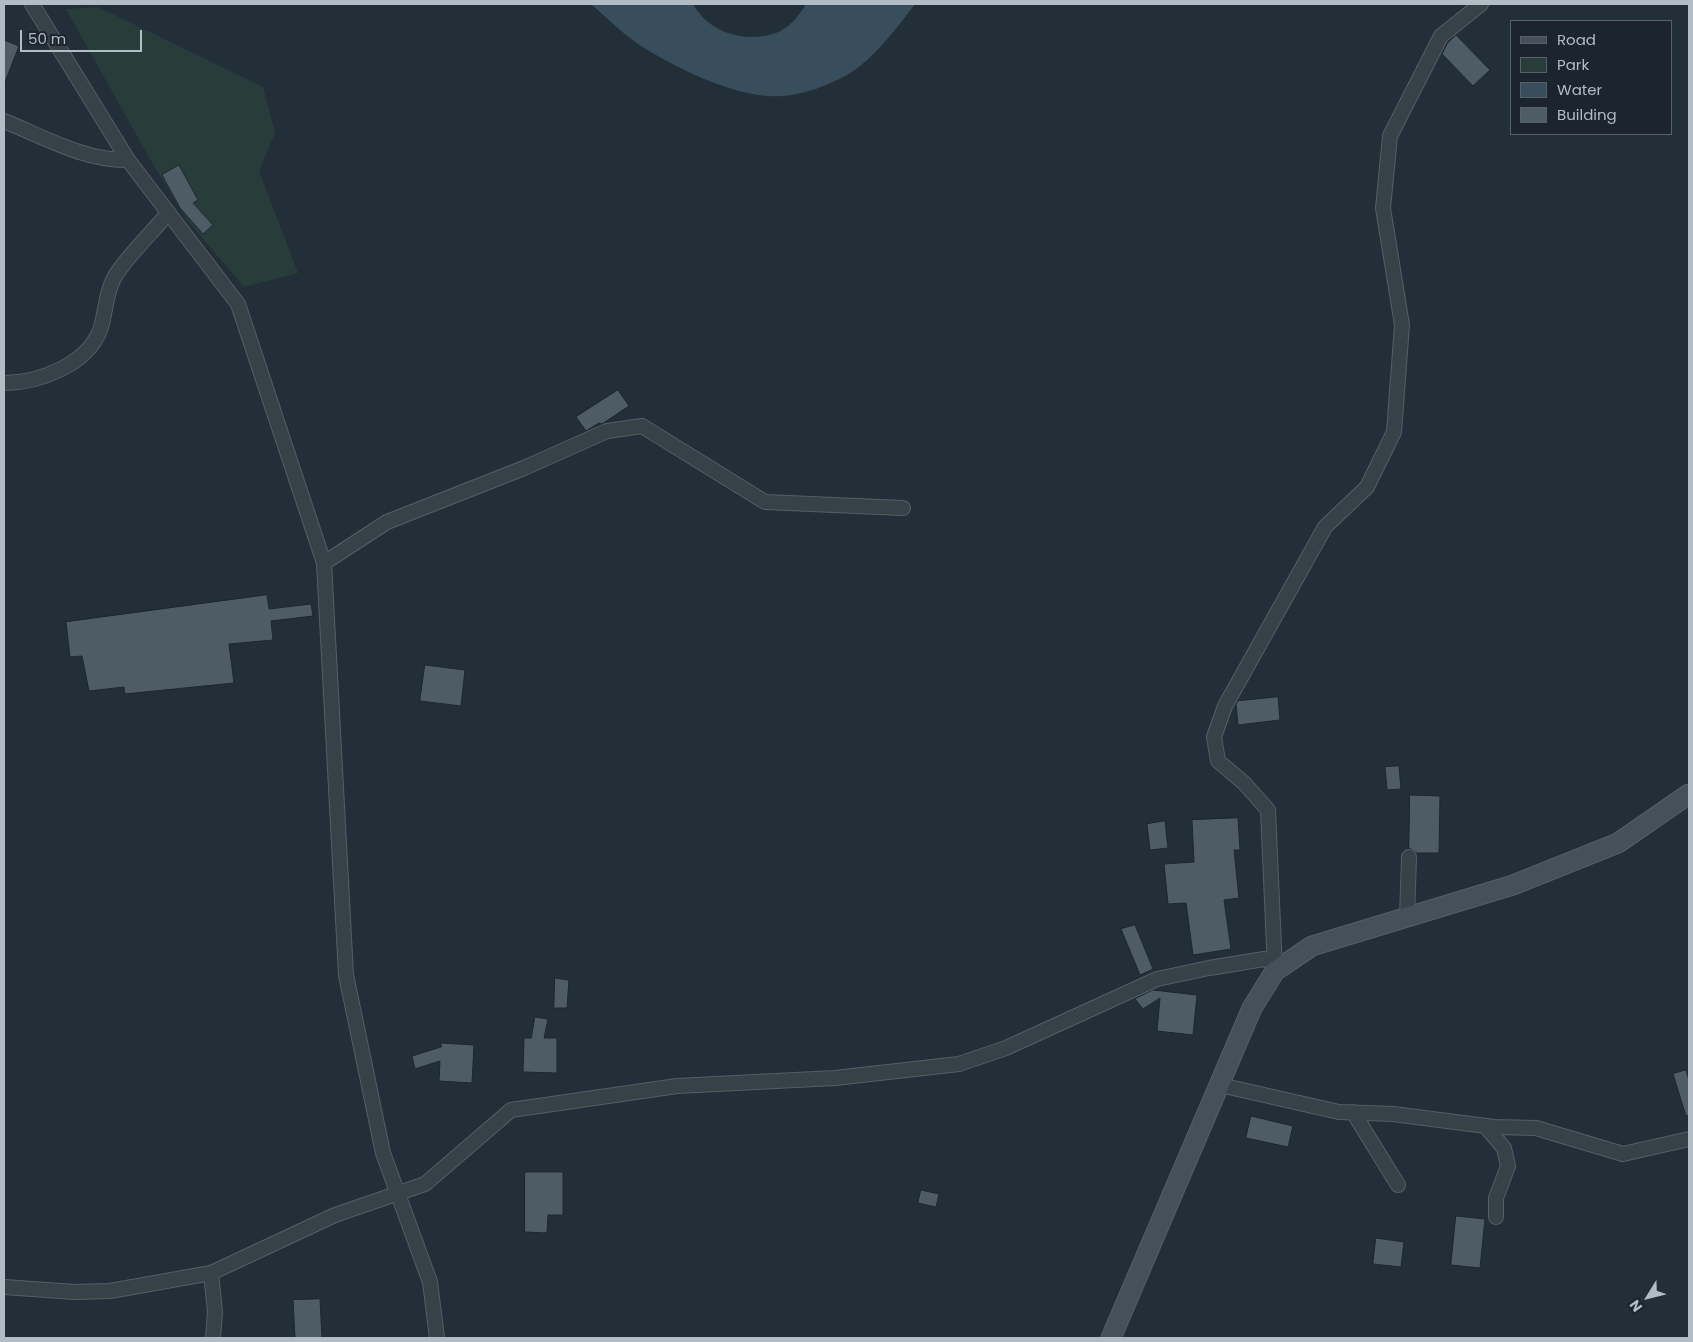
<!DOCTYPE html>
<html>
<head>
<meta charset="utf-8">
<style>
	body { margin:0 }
	#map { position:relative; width:1693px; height:1342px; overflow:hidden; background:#232f38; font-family:Poppins,sans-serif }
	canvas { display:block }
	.frame { position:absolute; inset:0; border:5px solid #b1bcc4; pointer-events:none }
	.legend { position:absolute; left:1510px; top:20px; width:162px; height:115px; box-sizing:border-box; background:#1c252d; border:1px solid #586169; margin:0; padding:6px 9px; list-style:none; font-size:15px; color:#b1bcc4 }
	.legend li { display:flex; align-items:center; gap:10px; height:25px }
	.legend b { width:25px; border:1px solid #586169 }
	.north { position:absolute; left:1623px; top:1272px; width:50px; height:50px; -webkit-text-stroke:4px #1c252d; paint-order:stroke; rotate:234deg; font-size:14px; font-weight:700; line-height:20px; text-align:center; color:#b1bcc4 }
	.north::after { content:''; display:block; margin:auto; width:18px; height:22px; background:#b1bcc4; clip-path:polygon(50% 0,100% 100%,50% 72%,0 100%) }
	.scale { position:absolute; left:20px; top:30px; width:122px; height:22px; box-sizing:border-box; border:2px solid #b1bcc4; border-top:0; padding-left:6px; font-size:15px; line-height:18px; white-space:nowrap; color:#b1bcc4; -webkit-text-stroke:4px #1c252d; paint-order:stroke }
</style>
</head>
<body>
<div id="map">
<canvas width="1693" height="1342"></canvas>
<div class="frame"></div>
<ul class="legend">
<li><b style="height:6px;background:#45505b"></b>Road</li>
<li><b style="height:14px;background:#283d3a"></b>Park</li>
<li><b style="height:14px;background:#384e5d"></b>Water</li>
<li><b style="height:14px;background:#4e5c66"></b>Building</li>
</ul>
<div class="north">N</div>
<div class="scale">50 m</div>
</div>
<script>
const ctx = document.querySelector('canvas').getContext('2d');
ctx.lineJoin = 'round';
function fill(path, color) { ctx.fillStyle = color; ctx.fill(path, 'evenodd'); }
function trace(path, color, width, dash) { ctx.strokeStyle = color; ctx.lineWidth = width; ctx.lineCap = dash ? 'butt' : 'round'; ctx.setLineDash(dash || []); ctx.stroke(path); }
const green = new Path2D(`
	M 98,7 L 263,87 L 275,133 L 259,171 L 298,273 L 244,287 L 187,220 L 155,168 L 66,9 Z`);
const water = new Path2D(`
	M 591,4 L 693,4 C 708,32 745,44 776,33 C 788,29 800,15 806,4 L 915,4 C 896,29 874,59 847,75 C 829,85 803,95 782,96 C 737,99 678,69 641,46 C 623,34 607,18 591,4 Z`);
const building = new Path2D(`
	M 1456,35 L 1490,70 L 1473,86 L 1442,54 L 1447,44 Z
	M 4,40 L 19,46 L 5,82 L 4,82 Z
	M 179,165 L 198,200 L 193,203 L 213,225 L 203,234 L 180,208 L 162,175 Z
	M 618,390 L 629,406 L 602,424 L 599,423 L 586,431 L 576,417 Z
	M 267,595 L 269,609 L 311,604 L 313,616 L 271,621 L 273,640 L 229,644 L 234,683 L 125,694 L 124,687 L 89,691 L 82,656 L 70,657 L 66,622 Z
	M 425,665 L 465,670 L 461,706 L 420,701 Z
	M 1278,697 L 1280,720 L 1238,725 L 1236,704 L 1238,701 Z
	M 1399,766 L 1401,789 L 1387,790 L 1385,767 Z
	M 1410,795 L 1440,796 L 1439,853 L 1417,853 L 1409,848 Z
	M 1238,818 L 1240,850 L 1234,850 L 1239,898 L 1224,900 L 1231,949 L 1193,955 L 1186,903 L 1168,904 L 1164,864 L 1194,862 L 1192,820 Z
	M 1165,821 L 1168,848 L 1150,850 L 1147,824 Z
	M 1135,925 L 1153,969 L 1140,975 L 1121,929 Z
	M 555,978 L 569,980 L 567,1008 L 554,1008 Z
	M 1153,990 L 1197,995 L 1193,1035 L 1157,1031 L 1160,998 L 1143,1009 L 1135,999 Z
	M 535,1017 L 548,1019 L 544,1038 L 557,1038 L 557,1073 L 523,1072 L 524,1038 L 531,1038 Z
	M 441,1043 L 474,1045 L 472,1083 L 439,1081 L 440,1061 L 415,1069 L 412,1056 L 441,1047 Z
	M 1686,1070 L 1689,1080 L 1689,1115 L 1686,1116 L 1673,1074 Z
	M 1251,1116 L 1293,1126 L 1288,1147 L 1246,1138 Z
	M 525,1172 L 563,1172 L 563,1215 L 548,1215 L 547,1233 L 525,1232 Z
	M 921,1190 L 939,1194 L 936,1207 L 918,1203 Z
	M 1456,1216 L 1485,1219 L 1480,1268 L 1451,1265 Z
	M 1376,1238 L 1404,1242 L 1401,1267 L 1373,1264 Z
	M 320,1299 L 322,1338 L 295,1338 L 293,1300 Z`);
const street = new Path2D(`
	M 32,4 L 128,160 L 238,304 L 324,563 L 346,975 L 383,1153 L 430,1282 L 437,1338
	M 4,121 C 44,137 85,161 128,160
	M 4,383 C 38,383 87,365 100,330 C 106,313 105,295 114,278 C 125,258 153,232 168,213
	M 324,563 L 387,522 L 524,468 L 607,431 L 642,426 L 765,502 L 903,508
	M 1407,918 L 1409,857
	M 1275,970 L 1268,810 L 1244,783 L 1218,761 L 1214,737 L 1225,706 L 1325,527 L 1367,487 L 1394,432 L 1402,325 L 1383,208 L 1390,136 L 1441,36 L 1481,4
	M 1220,1085 L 1339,1112 L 1393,1114 L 1494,1127 L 1536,1128 L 1623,1154 L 1689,1139
	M 1353,1112 L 1398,1185
	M 1485,1126 L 1504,1148 L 1508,1166 L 1496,1198 L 1496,1217
	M 211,1273 L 215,1312 L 213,1338
	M 4,1287 L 75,1292 L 110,1291 L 211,1273 L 335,1215 L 425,1184 L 511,1110 L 677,1086 L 835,1078 L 959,1064 L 1006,1048 L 1157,979 L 1209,968 L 1264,959 L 1275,963`);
const secondary = new Path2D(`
	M 1111,1338 L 1252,1008 L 1275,971 L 1312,946 L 1513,885 L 1618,843 L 1689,794`);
fill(green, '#283d3a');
fill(water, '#384e5d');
fill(building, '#4e5c66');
trace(building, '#1e272f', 1);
trace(street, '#545f66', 16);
trace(secondary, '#545f66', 21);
trace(street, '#364148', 14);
trace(secondary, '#45505b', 19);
</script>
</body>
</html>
